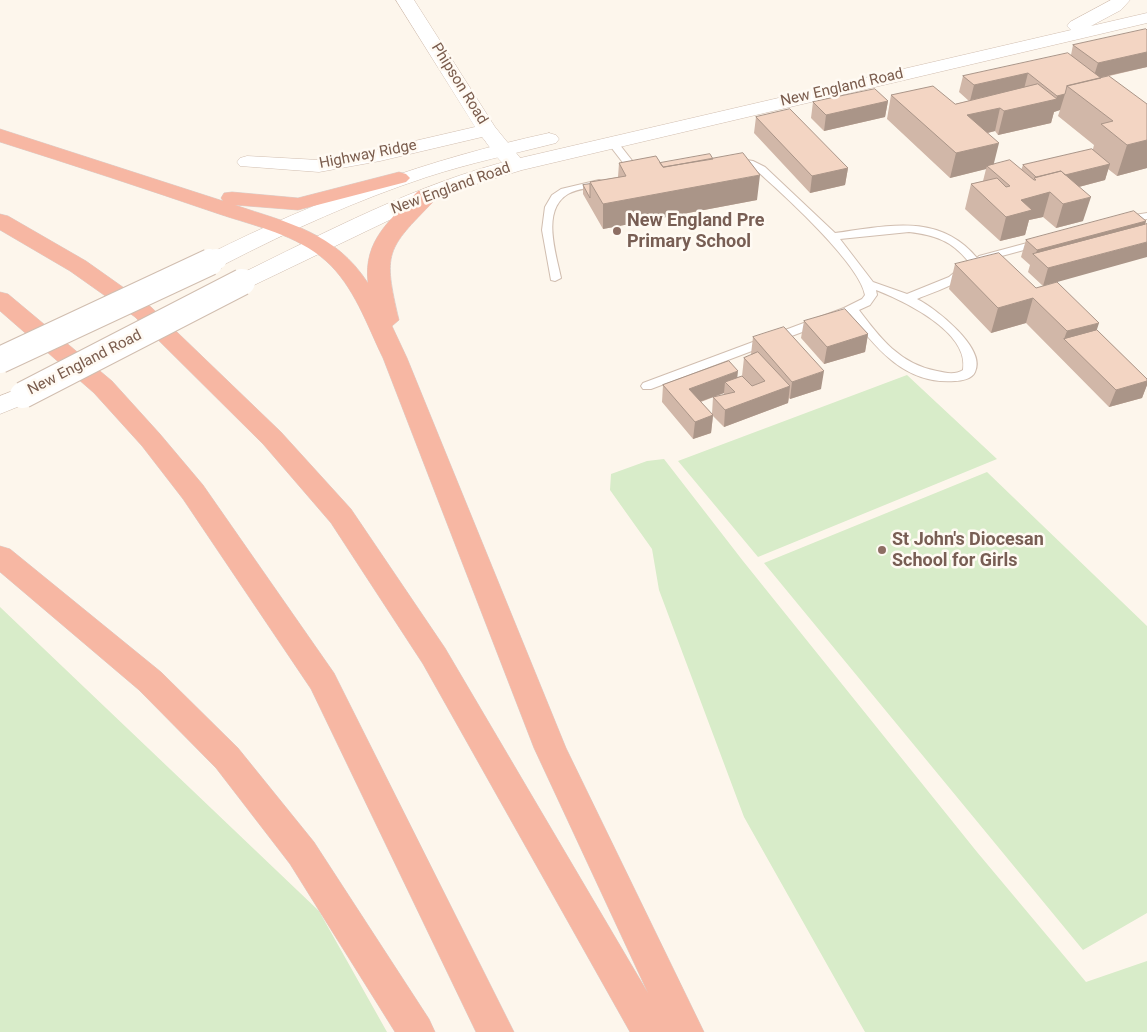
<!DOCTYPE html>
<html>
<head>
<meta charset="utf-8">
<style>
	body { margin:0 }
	canvas { display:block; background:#fdf6ec }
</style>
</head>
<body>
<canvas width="1147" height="1032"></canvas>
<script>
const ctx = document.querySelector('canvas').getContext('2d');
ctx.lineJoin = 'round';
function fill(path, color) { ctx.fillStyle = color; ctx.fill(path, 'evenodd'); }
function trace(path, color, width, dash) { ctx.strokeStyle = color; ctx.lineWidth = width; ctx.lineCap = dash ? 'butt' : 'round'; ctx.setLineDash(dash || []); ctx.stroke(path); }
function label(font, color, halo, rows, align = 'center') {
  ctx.font = font + ' Roboto,sans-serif'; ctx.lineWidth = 5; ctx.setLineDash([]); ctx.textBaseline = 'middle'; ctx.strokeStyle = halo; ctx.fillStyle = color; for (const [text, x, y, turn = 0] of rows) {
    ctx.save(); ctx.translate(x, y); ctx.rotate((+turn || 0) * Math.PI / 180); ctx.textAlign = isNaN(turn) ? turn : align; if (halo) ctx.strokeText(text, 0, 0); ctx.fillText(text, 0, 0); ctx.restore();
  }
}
const green = new Path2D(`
	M 907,375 L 997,459 L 758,557 L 678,461 Z
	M 664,459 L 743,561 L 977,852 L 1086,982 L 1147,961 L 1147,1032 L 865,1032 L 744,817 L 659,590 L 652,549 L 610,490 L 611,474 L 647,461 Z
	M 987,472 L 1147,626 L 1147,913 L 1083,950 L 764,563 Z
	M 0,607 L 319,911 L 387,1032 L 0,1032 Z`);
const service = new Path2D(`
	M 612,139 L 616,140 L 634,163 L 639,175 L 638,177 L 632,178 L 627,175 L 624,164 L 607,142 Z
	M 734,158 L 753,161 L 765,167 L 835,233 C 887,226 939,212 977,258 L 979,256 L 1042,239 L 1048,242 L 1046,244 L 987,260 L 979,260 C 969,282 938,290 917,299 C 935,308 987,348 975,372 C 972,379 961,381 955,381 C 906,385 876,349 850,314 L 651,389 L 643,389 L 641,386 L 643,383 L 844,308 L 862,299 L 865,295 C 860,264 783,194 757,171 L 746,166 L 730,163 L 729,161 ZM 909,232 C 935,235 952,241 968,261 L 949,277 L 907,294 L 873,282 L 840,239 ZM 876,290 C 904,301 970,332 963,370 C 955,375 946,373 937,371 C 900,364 880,338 859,310 L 870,305 L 877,295 Z
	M 599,180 L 603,181 L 603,185 C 592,188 578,188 568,194 C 541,210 556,253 561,278 L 555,281 L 551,280 L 542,230 L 545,207 L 552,195 L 561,189 Z
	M 1147,213 L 1147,219 L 1123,223 L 1118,220 L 1123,217 Z`);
const minor = new Path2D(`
	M 396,0 L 414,0 L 495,127 L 526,165 L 523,169 C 504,174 493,150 482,137 L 380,161 L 319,172 L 240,166 L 237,162 L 240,158 L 247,156 L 319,160 L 380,149 L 475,127 Z`);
const tertiary = new Path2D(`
	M 1111,0 L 1130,0 L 1121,10 L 1091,26 L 1147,13 L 1147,23 L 522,170 L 470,186 L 402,214 L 250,287 L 242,289 L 234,287 L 230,282 L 234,277 C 325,233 417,183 516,159 L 1071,30 L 1067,26 L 1070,22 Z
	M 549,133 L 556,135 L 559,139 L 556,143 C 513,154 470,163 427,177 C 357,200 291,230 225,264 L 217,266 L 209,264 L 206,259 L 209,254 C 318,199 429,159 549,133 Z
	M 23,387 L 32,389 L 36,395 L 32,401 L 0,414 L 0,396 Z`);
const motorway = new Path2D(`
	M 0,129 L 223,201 L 221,198 L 224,193 L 232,192 L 298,198 L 399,172 L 406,174 L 410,178 L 406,182 L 298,210 L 235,205 C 288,223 335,232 368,283 C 363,239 391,220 418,191 L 426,190 L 434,191 L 437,196 L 434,201 C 386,250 383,252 399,320 L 392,326 L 407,358 L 566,748 L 704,1032 L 630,1032 L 423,664 L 331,523 L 263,444 L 135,317 L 70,271 L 0,230 L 0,214 L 8,216 L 86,261 L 151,307 L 281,432 L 351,509 L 445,648 L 648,993 L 534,748 L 383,358 C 367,325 354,286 326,261 C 297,235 255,226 219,214 C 146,189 73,165 0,142 Z
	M 0,292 L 8,294 L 112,381 L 160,434 L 203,485 L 334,673 L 514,1032 L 476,1032 L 311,689 L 183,499 L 142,446 L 94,393 L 0,311 Z
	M 0,546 L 10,549 L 161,672 L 238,748 L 314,842 L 429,1019 L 435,1032 L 395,1032 L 290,864 L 216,768 L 139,690 L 0,572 Z`);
const tertiaryBridgeFar1 = new Path2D(`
	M 207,264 L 217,259`);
const tertiaryBridge = new Path2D(`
	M 0,360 L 210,262
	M 23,395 L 242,282`);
const wall = new Path2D(`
	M 1147,30 L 1147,67 L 1101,78 L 1147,104 L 1147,168 L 1117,176 L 1108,169 L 1105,180 L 1079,187 L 1083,221 L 1056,228 L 1043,217 L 1029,220 L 1025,235 L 1000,241 L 965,209 L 971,184 L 983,181 L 986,169 L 950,178 L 887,119 L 891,95 L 955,104 L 969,101 L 959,92 L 963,76 L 1071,55 L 1073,45 ZM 1060,110 L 1058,116 L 1094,145 L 1093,149 L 1023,165 L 1021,170 L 994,164 L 988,133 L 995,131 L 998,135 L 1051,123 L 1054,112 Z
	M 888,101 L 885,117 L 824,131 L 811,118 L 813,102 Z
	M 756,117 L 848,168 L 845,185 L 810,193 L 754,133 Z
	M 713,159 L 757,200 L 603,229 L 583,194 L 583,185 L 590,184 L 590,182 L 618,177 L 619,163 L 660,163 Z
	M 1146,221 L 1145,225 L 1043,286 L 1028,272 L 1030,265 L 1021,257 L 1026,240 Z
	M 955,264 L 1036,288 L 1097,330 L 1147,379 L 1147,385 L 1142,398 L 1109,407 L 1026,323 L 991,333 L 949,289 Z
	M 804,321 L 868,334 L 865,352 L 824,364 L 801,338 Z
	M 753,337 L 821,389 L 790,399 L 789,398 L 788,403 L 724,427 L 713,416 L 711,433 L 693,439 L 662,402 L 663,385 L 738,377 L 742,376 L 744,358 L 752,355 L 751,354 ZM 724,393 L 724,395 L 713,397 L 712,414 L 701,402 Z`);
const shadedWall = new Path2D(`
	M 1147,52 L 1147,67 L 1093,79 L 1098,63 Z
	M 1028,73 L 1024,89 L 970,101 L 974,85 Z
	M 1065,94 L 1060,110 L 1054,112 L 1051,123 L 998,135 L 1004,111 L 1056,99 L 1057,96 Z
	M 888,101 L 885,117 L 824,131 L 826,115 Z
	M 1000,108 L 995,131 L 962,139 L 967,115 Z
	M 1147,140 L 1147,168 L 1117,176 L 1127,145 Z
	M 999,143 L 993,167 L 987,166 L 986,169 L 950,178 L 956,153 Z
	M 1110,164 L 1105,180 L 1052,194 L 1050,192 L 1043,217 L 1029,220 L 1025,235 L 1000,241 L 1006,217 L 1021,200 L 1040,181 Z
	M 848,168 L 845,185 L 810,193 L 812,176 Z
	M 760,175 L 757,200 L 603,229 L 603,204 Z
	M 1091,197 L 1083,221 L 1056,228 L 1063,204 Z
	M 1146,221 L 1140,238 L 1035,256 L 1037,250 Z
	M 1147,242 L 1147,257 L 1043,286 L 1048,268 Z
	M 1033,298 L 1026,323 L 991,333 L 998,308 Z
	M 1099,323 L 1091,348 L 1064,339 L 1067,331 Z
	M 868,334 L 865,352 L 824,364 L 827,347 Z
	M 738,371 L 736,389 L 725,382 L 724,393 L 688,406 L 689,389 Z
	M 824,371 L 821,389 L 790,399 L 792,382 Z
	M 1147,381 L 1147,385 L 1142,398 L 1109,407 L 1116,390 Z
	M 790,386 L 788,403 L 724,427 L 725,410 Z
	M 713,415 L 711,433 L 693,439 L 695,422 Z`);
const building = new Path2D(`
	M 1146,29 L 1147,30 L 1147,52 L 1098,63 L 1073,45 Z
	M 1068,53 L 1101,78 L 1067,86 L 1065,94 L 1057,96 L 1028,73 L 974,85 L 963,76 Z
	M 1109,76 L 1147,104 L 1147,140 L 1127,145 L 1101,124 L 1113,121 L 1067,86 Z
	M 1038,84 L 1057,99 L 1004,111 L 1000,108 L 967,115 L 999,143 L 956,153 L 891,95 L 933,86 L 955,104 Z
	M 875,89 L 888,101 L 826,115 L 813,102 Z
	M 790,109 L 848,168 L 812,176 L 756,117 Z
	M 1092,149 L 1110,164 L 1065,175 L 1061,171 L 1036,177 L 1023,165 Z
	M 743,153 L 760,175 L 603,204 L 590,182 L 626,176 L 619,163 L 656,156 L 663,167 Z
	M 710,154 L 713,159 L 663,167 L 660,163 Z
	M 1010,160 L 1034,180 L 1036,180 L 1034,178 L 1061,171 L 1091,197 L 1063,204 L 1050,192 L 1021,200 L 1032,210 L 1006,217 L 971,184 L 997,178 L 1006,187 L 1010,186 L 987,166 Z
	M 590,184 L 590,198 L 583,185 Z
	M 1134,211 L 1146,221 L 1037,250 L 1026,240 Z
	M 1147,224 L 1147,242 L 1048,268 L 1033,254 Z
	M 999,253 L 1036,288 L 1057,282 L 1099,323 L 1067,331 L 1033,298 L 998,308 L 955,264 Z
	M 845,309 L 868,334 L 827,347 L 804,321 Z
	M 784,327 L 824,371 L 792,382 L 753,337 Z
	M 1097,330 L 1147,379 L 1147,381 L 1116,390 L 1064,339 Z
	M 758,352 L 790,386 L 725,410 L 713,397 L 735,392 L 725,382 L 742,376 L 752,386 L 765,381 L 744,358 Z
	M 729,361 L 738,371 L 689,389 L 713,415 L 695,422 L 663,385 Z`);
const markers = [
	[617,231,5,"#8d6e63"],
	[882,550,5,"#8d6e63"]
];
const farStreetnames = [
	["Phipson Road",459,84,58],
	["New England Road",842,88,-13],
	["Highway Ridge",368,155,-11],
	["New England Road",451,189,-20],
	["New England Road",85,363,-27]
];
const educationNames = [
	["New England Pre",627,221],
	["Primary School",627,242],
	["St John's Diocesan",892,540],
	["School for Girls",892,561]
];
fill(green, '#d8ecc9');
trace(service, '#d1beb0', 2);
trace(minor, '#d1beb0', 1);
trace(tertiary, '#d1beb0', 1);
trace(motorway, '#dad1cd', 1);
fill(service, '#fff');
fill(minor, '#fff');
fill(tertiary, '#fff');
fill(motorway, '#f7b7a3');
trace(tertiaryBridgeFar1, '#d1beb0', 21, []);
trace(tertiaryBridge, '#d1beb0', 28, []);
trace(tertiaryBridgeFar1, '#fff', 20);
trace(tertiaryBridge, '#fff', 26);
fill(wall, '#d1b7a8');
fill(shadedWall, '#aa9588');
fill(building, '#f3d5c3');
trace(building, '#aa9588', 1);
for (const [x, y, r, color] of markers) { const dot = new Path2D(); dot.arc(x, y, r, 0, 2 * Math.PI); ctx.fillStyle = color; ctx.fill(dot); trace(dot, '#fffaf3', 2); }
label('15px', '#7a5c4d', '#fffaf3', farStreetnames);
label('bold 18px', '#785e54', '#fffaf3', educationNames, 'left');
</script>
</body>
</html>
